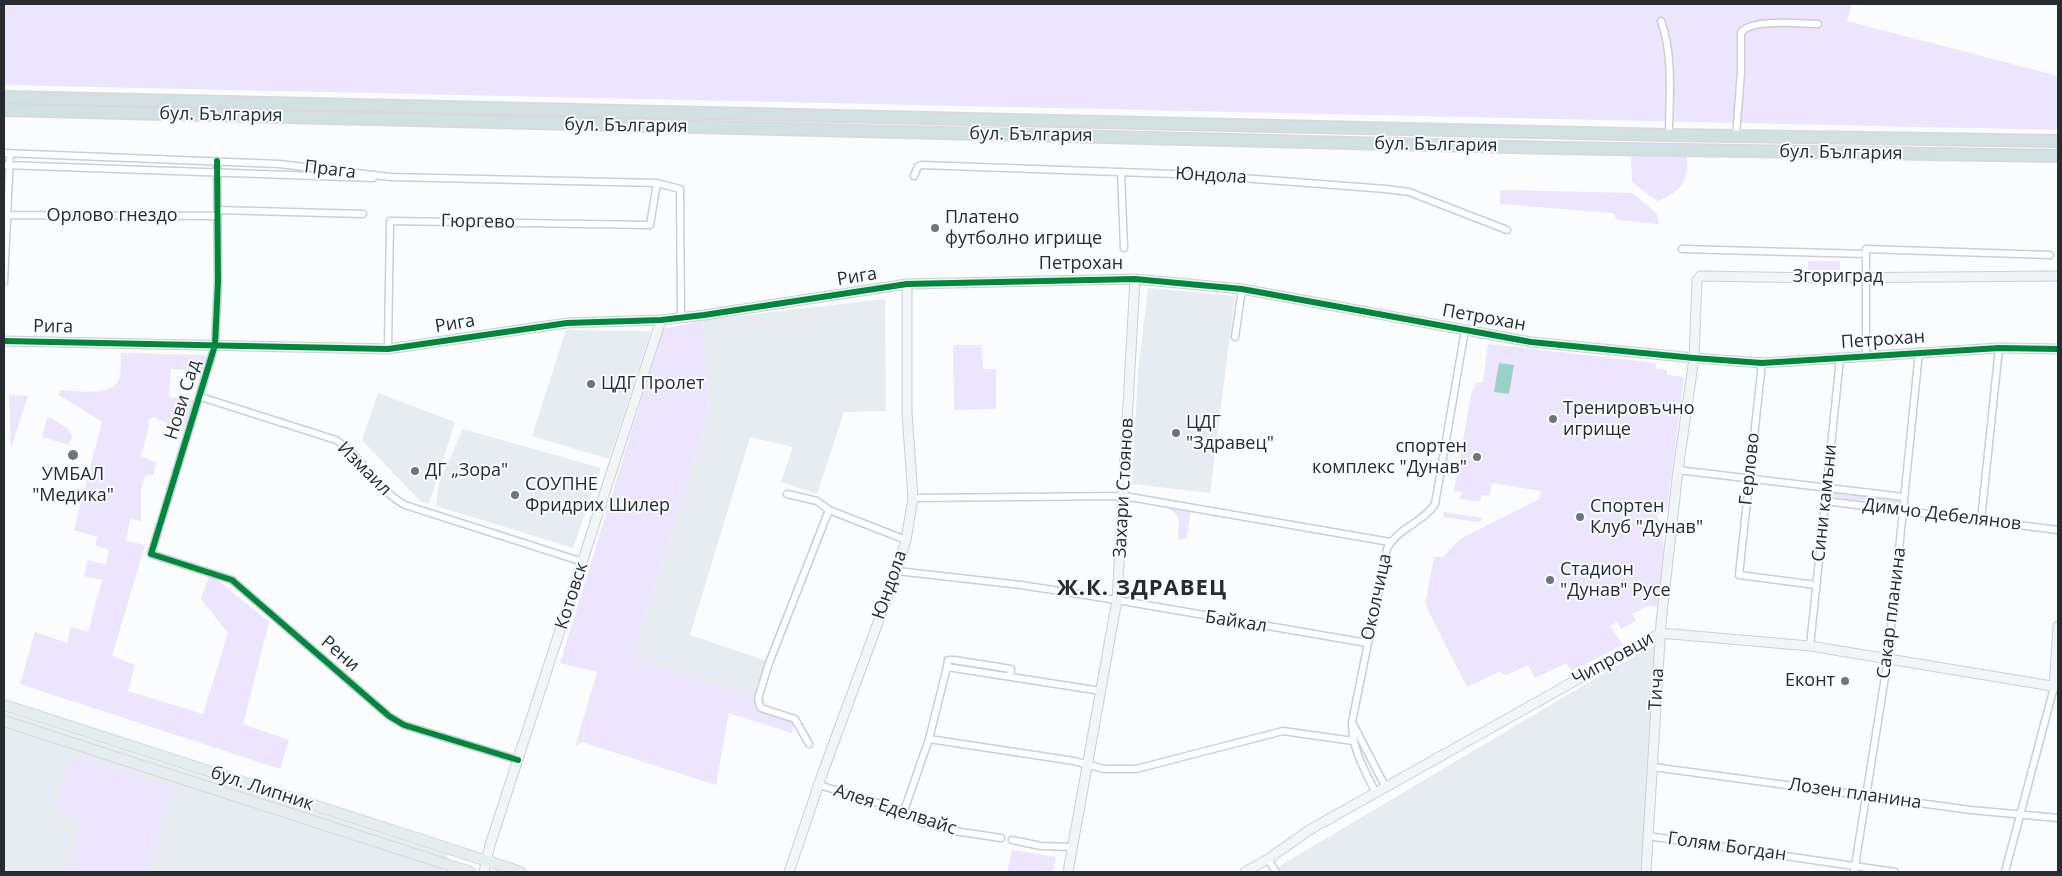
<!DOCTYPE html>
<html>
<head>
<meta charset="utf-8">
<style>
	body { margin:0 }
	#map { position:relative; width:2062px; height:876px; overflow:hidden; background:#fafcfe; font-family:"Open Sans",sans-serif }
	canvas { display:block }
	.frame { position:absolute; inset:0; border:5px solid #262c30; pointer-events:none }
</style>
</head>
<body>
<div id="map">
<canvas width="2062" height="876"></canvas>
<div class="frame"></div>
</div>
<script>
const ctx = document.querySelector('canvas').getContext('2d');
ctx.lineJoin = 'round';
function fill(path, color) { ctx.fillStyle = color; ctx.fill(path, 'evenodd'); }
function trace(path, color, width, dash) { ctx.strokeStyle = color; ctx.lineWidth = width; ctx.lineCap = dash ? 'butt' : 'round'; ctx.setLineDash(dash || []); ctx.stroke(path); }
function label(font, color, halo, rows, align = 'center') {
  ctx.font = font + ' "Open Sans",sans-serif'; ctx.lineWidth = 4; ctx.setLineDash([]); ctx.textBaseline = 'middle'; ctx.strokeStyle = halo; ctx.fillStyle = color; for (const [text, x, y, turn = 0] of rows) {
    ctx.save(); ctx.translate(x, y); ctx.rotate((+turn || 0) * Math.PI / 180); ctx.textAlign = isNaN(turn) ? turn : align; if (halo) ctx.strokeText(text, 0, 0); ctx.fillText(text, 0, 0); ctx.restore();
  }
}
const built = new Path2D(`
	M 1148,288 L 1235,296 L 1210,493 L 1132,484 L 1138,371 Z
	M 885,299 L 886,411 L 844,412 L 817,494 L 781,482 L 793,447 L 750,437 L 690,635 L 770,662 L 758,699 L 676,675 L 632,659 L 709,413 L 703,320 Z
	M 566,330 L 651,331 L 609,459 L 532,436 Z
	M 378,393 L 455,422 L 429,504 L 421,502 L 362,440 Z
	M 463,429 L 601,468 L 573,548 L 436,506 L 439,483 Z
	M 1656,645 L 1642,872 L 1281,872 L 1278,867 L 1611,669 Z
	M 4,712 L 448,855 L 442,872 L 4,872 Z`);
const green = new Path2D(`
	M 4,4 L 1852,4 L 1847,21 L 2058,76 L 2058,130 L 4,85 Z
	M 1631,155 L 1687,156 C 1689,181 1680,193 1657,201 L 1632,182 Z
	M 1500,190 L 1633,193 L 1657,214 L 1659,224 L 1617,220 L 1613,213 L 1500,204 Z
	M 1808,261 L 1840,261 L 1840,270 L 1808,270 Z
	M 703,320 L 709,413 L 632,659 L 758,699 L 762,708 L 795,719 L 792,733 L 729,713 L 716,785 L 582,742 L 575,747 L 597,672 L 560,663 L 663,329 Z
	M 1488,344 L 1656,363 L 1656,369 L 1667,370 L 1667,375 L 1684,377 L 1667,509 L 1657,515 C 1670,541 1660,579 1657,607 L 1648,606 L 1632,614 L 1636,621 L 1621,629 L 1617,622 L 1610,626 L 1623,645 L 1571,671 L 1566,663 L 1535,678 L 1528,665 L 1506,675 L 1499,672 L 1467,687 L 1425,604 L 1434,557 L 1443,557 L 1460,539 L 1539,499 L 1541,491 L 1492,483 L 1489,496 L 1481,495 L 1480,502 L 1460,499 L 1461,492 L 1454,491 L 1472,390 L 1474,390 L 1475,383 L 1483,382 Z
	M 953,345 L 982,345 L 983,369 L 996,369 L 996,409 L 954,410 Z
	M 121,353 L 207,355 L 204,371 L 171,369 L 169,397 L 196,400 L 183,431 L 154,417 L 148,420 L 149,427 L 141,456 L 157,463 L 153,475 L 145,476 L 141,489 L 141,521 L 130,519 L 126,541 L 145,545 L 112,656 L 135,665 L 128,691 L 203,714 L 228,633 L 201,599 L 210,574 L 269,622 L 243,724 L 289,740 L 280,769 L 20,684 L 35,632 L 67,643 L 71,627 L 88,632 L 102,580 L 84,576 L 88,560 L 106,565 L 109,550 L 95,545 L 98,537 L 74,530 L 102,422 L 59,395 L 60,390 C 74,391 109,396 118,382 C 122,375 120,361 121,353 Z
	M 9,394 L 28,396 L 11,448 Z
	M 50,417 L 68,429 L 72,436 L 69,445 L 42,437 L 47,418 Z
	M 1829,491 L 1900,500 L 1899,505 L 1829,497 Z
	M 1171,505 L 1191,508 L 1187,537 L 1185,539 L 1178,539 C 1178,529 1183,514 1170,510 Z
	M 1444,512 L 1482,518 L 1482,520 L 1478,522 L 1443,517 Z
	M 72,756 L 173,787 L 148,872 L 65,872 L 81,826 L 73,816 L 55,810 Z
	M 1012,850 L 1056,857 L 1053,872 L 1007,872 Z`);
const water = new Path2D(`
	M 1499,363 L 1514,365 L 1509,394 L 1494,392 Z`);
const street = new Path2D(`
	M 1661,21 C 1674,57 1669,98 1669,135
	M 1736,136 L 1741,72 L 1741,33 C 1750,18 1802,24 1818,24
	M 4,153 L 279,164 L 391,177 L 657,183 L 680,189 L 681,318
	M 217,161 L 218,281 L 215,345 L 151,554 L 232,580 L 389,716 L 404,725 L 518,760
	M 4,165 L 373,178
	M 1121,172 L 1124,248
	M 914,176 L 918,166 L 922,165 L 1203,175 L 1386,189 L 1409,192 L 1507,230
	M 218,210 L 363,214
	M 6,215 L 218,216
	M 1682,249 L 1866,254
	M 4,282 L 10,154
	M 1235,337 L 1242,289
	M 388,349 L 390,221 L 650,225 L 657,183
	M 1866,356 L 1866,249 L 2050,255
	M 1762,363 L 1739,575 L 1816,585
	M 201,397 L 336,440 C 363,457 373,487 405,505 L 583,562
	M 1678,470 L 1904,497
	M 787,494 L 817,501 L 829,510 L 906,540
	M 913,498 L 1124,496 L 1390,542
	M 1825,501 L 2058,530
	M 1981,520 L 1999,348
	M 897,571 L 1021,585 L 1117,600 L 1367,643
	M 1810,646 L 1840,359
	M 947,667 L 948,660 L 954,660 L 1011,669 L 1010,676
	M 1352,726 C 1353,751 1365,771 1376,793
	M 929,739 L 947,667 L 1101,691
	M 809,744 L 795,719 L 761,708 L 758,699 L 769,663 L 829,510
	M 1653,767 L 1971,810 L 2058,818
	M 819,785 L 904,811 L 921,822 L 954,831 L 1001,838
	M 1386,788 L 1352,722 L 1387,549 C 1397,528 1423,523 1435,504 L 1465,330
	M 904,811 L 929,739 L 1074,761 L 1104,769 L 1136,769 L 1283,731 L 1353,741
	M 1648,836 L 1895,872
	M 1012,840 L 1041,846 L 1073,847
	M 1268,859 L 1276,872
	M 1854,872 L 1888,658 L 1919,352
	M 2005,872 L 2054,687`);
const secondary = new Path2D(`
	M 4,341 L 388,349 L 567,323 L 661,320 L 704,315 L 907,284 L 1135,279 L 1242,289 L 1531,342 L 1694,358 L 1762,363 L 1999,348 L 2058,349
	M 2054,687 L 2058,626
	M 484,872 L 490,845 L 661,320
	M 789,872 L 823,772 L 897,571 L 906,540 L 913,498 L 907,413 L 907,284
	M 1068,872 L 1117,600 L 1135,279
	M 1245,872 L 1268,859 L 1311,829 L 1660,633 L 1810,646 L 2058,687
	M 1646,872 L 1661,623 L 1678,470 L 1694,358 L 1697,280 L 1700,276 L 1818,278 L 2058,276`);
const primary = new Path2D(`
	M 4,705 L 521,872
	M 4,721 L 470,872`);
const highway = new Path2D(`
	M 4,97 L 1669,135 L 2058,141
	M 4,110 L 1555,148 L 2058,156`);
const cycleway = new Path2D(`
	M 217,161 L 218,281 L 215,345 L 151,554 L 232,580 L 389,716 L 404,725 L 518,760
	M 4,341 L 388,349 L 567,323 L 661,320 L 704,315 L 907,284 L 1135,279 L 1242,289 L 1531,342 L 1694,358 L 1762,363 L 1999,348 L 2058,349`);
const markers = [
	[935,228,5,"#707578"],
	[591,384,5,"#707578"],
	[1553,419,5,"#707578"],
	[1176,433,5,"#707578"],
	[73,455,6,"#707578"],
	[1477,457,5,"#707578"],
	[415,471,5,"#707578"],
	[515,495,5,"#707578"],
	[1580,517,5,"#707578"],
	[1550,580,5,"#707578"],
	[1845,681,5,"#707578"]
];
const streetNames = [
	["бул. България",221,115,1],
	["бул. България",626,126,1],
	["бул. България",1031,135,1],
	["бул. България",1436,145,1],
	["бул. България",1841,153,1],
	["Прага",330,170,7],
	["Юндола",1211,176,3],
	["Орлово гнездо",112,216],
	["Гюргево",478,222,1],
	["Петрохан",1081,264],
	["Рига",857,277,-9],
	["Згориград",1838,277],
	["Петрохан",1484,318,10],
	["Рига",455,324,-9],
	["Рига",53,327,1],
	["Петрохан",1883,340,-4],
	["Нови Сад",183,400,-73],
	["Измаил",364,469,45],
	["Герлово",1750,469,-84],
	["Захари Стоянов",1124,488,-87],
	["Сини камъни",1825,503,-84],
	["Димчо Дебелянов",1942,515,7],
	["Юндола",890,585,-71],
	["Котовск",572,596,-72],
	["Околчица",1377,597,-78],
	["Сакар планина",1892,613,-83],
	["Байкал",1236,622,9],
	["Рени",340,654,41],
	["Чипровци",1613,659,-29],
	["Тича",1657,689,-87],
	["бул. Липник",262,789,18],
	["Лозен планина",1855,794,8],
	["Алея Еделвайс",895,810,18],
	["Голям Богдан",1727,847,8]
];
const poiNames = [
	["Платено",945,218],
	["футболно игрище",945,239],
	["ЦДГ Пролет",601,384],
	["Тренировъчно",1563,409],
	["игрище",1563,430],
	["ЦДГ",1186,423],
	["\"Здравец\"",1186,444],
	["спортен",1467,447,"right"],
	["комплекс \"Дунав\"",1467,468,"right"],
	["ДГ „Зора\"",425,471],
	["УМБАЛ",73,475,"center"],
	["\"Медика\"",73,496,"center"],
	["СОУПНЕ",525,485],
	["Фридрих Шилер",525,506],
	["Спортен",1590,507],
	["Клуб \"Дунав\"",1590,528],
	["Стадион",1560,570],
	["\"Дунав\" Русе",1560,591],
	["Еконт",1835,681,"right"]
];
const districtNames = [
	["Ж.К. ЗДРАВЕЦ",1142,589]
];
fill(built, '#e6ecf0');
fill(green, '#ece5fd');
fill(water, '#9ad1c5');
trace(street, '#cbcfd2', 9);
trace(secondary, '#cbcfd2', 11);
trace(primary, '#d6d8da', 12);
trace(highway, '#d6d8da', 14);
trace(street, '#feffff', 6);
trace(secondary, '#f2f5f6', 9);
trace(primary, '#e5edee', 10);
trace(highway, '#d3e0e2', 11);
trace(cycleway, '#00873e', 6);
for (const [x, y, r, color] of markers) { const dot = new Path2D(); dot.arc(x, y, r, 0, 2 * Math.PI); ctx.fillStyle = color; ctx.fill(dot); trace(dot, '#f9fcff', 2); }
label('18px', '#262c30', '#f9fcff', streetNames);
label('18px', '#262c30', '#f9fcff', poiNames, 'left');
ctx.letterSpacing = '1px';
label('bold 22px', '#262c30', '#f9fcff', districtNames);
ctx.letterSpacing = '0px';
</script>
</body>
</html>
